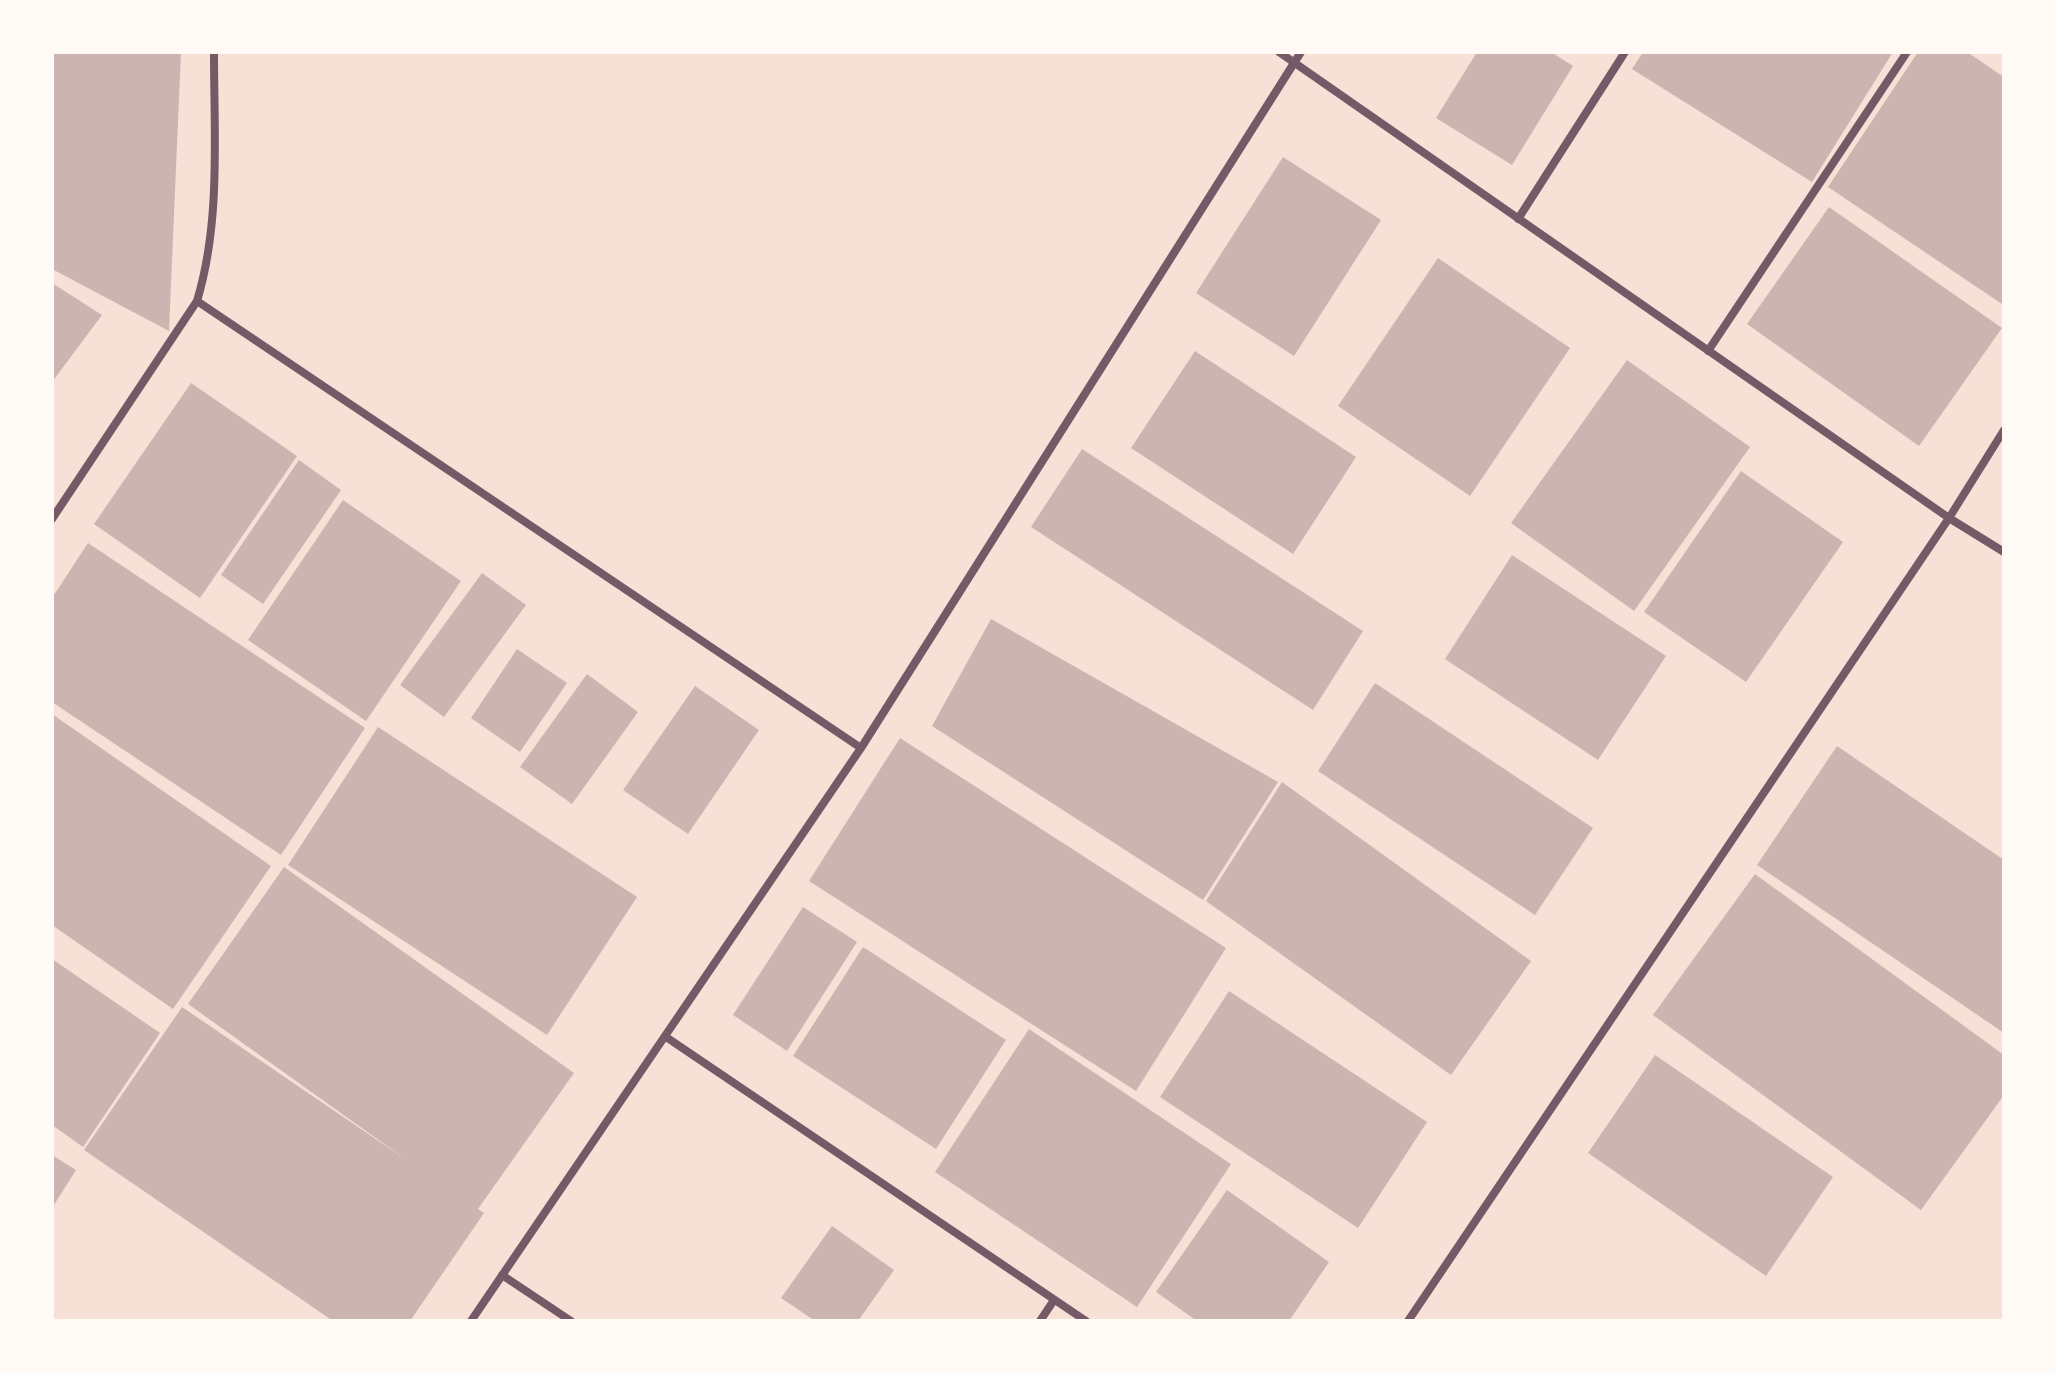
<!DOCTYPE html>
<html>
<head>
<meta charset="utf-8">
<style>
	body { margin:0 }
	#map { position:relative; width:2056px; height:1373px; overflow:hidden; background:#f7e1d7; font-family:Figtree,sans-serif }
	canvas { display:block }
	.frame { position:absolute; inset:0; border:54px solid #fffaf5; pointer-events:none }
</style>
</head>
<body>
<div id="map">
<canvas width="2056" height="1373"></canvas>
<div class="frame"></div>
</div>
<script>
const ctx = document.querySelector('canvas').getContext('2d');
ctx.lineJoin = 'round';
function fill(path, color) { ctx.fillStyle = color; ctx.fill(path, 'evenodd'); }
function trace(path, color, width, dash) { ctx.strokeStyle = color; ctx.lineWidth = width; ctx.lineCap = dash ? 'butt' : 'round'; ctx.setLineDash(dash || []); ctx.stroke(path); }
const building = new Path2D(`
	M 52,52 L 181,52 L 169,331 L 52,269 Z
	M 1477,52 L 1551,52 L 1573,66 L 1512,165 L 1436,118 Z
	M 1643,52 L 1893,52 L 1812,182 L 1632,69 Z
	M 1918,52 L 1967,52 L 2004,77 L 2002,304 L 1828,187 Z
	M 1283,157 L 1381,220 L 1294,356 L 1196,293 Z
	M 1829,207 L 2002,328 L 1919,446 L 1747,324 Z
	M 1438,258 L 1570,348 L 1470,496 L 1338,406 Z
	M 52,283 L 102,315 L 52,382 Z
	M 1195,351 L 1356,457 L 1293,554 L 1131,448 Z
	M 1627,360 L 1750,447 L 1634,611 L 1511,523 Z
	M 191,383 L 297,456 L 200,598 L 94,524 Z
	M 1082,449 L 1363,631 L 1313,710 L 1031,527 Z
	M 299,460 L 341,490 L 263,604 L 221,575 Z
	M 1741,471 L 1843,542 L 1746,682 L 1644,612 Z
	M 343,500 L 461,581 L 366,721 L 248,640 Z
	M 88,543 L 365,728 L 281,855 L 52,702 L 52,598 Z
	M 1512,555 L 1666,656 L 1598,760 L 1445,659 Z
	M 482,573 L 526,605 L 444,717 L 400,685 Z
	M 991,619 L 1278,782 L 1203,900 L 932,726 Z
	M 517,649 L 567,683 L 520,752 L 471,718 Z
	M 587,674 L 638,712 L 572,804 L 520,767 Z
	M 1375,683 L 1593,828 L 1535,915 L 1318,771 Z
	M 695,686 L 759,730 L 688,834 L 623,790 Z
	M 52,714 L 271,866 L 173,1009 L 52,925 Z
	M 378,727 L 637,897 L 547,1035 L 288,865 Z
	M 900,738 L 1226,948 L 1136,1091 L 809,881 Z
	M 1837,746 L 2004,860 L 2004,1033 L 1757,865 Z
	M 1282,782 L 1531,961 L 1451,1075 L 1206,901 Z
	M 284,867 L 574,1073 L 478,1209 L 484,1213 L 410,1321 L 333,1321 L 84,1150 L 182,1007 L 408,1161 L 188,1004 Z
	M 1755,874 L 2004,1055 L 2004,1095 L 1921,1210 L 1653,1015 Z
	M 803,907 L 857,942 L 787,1051 L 733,1015 Z
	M 863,947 L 1006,1040 L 936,1149 L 793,1056 Z
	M 52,959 L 160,1033 L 83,1147 L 52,1125 Z
	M 1229,991 L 1427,1122 L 1358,1228 L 1160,1097 Z
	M 1029,1029 L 1231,1164 L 1137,1307 L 935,1172 Z
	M 1655,1055 L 1833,1177 L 1766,1276 L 1588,1153 Z
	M 52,1155 L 76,1170 L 52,1208 Z
	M 1227,1190 L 1329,1262 L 1289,1321 L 1197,1321 L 1156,1292 Z
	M 832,1226 L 894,1270 L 858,1321 L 815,1321 L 781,1298 Z`);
const minor = new Path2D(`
	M 1279,52 L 1949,518 L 2004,552
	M 1518,219 L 1625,52
	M 197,301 L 861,748
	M 1708,351 L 1907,52
	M 52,519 L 197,301 C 221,221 214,135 214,52
	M 666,1037 L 1086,1321
	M 502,1275 L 571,1321
	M 471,1321 L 861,748 L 1301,52
	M 1040,1321 L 1054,1300
	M 1408,1321 L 1949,518 L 2004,430`);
fill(building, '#ccb4b1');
trace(minor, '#755966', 8);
</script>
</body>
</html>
